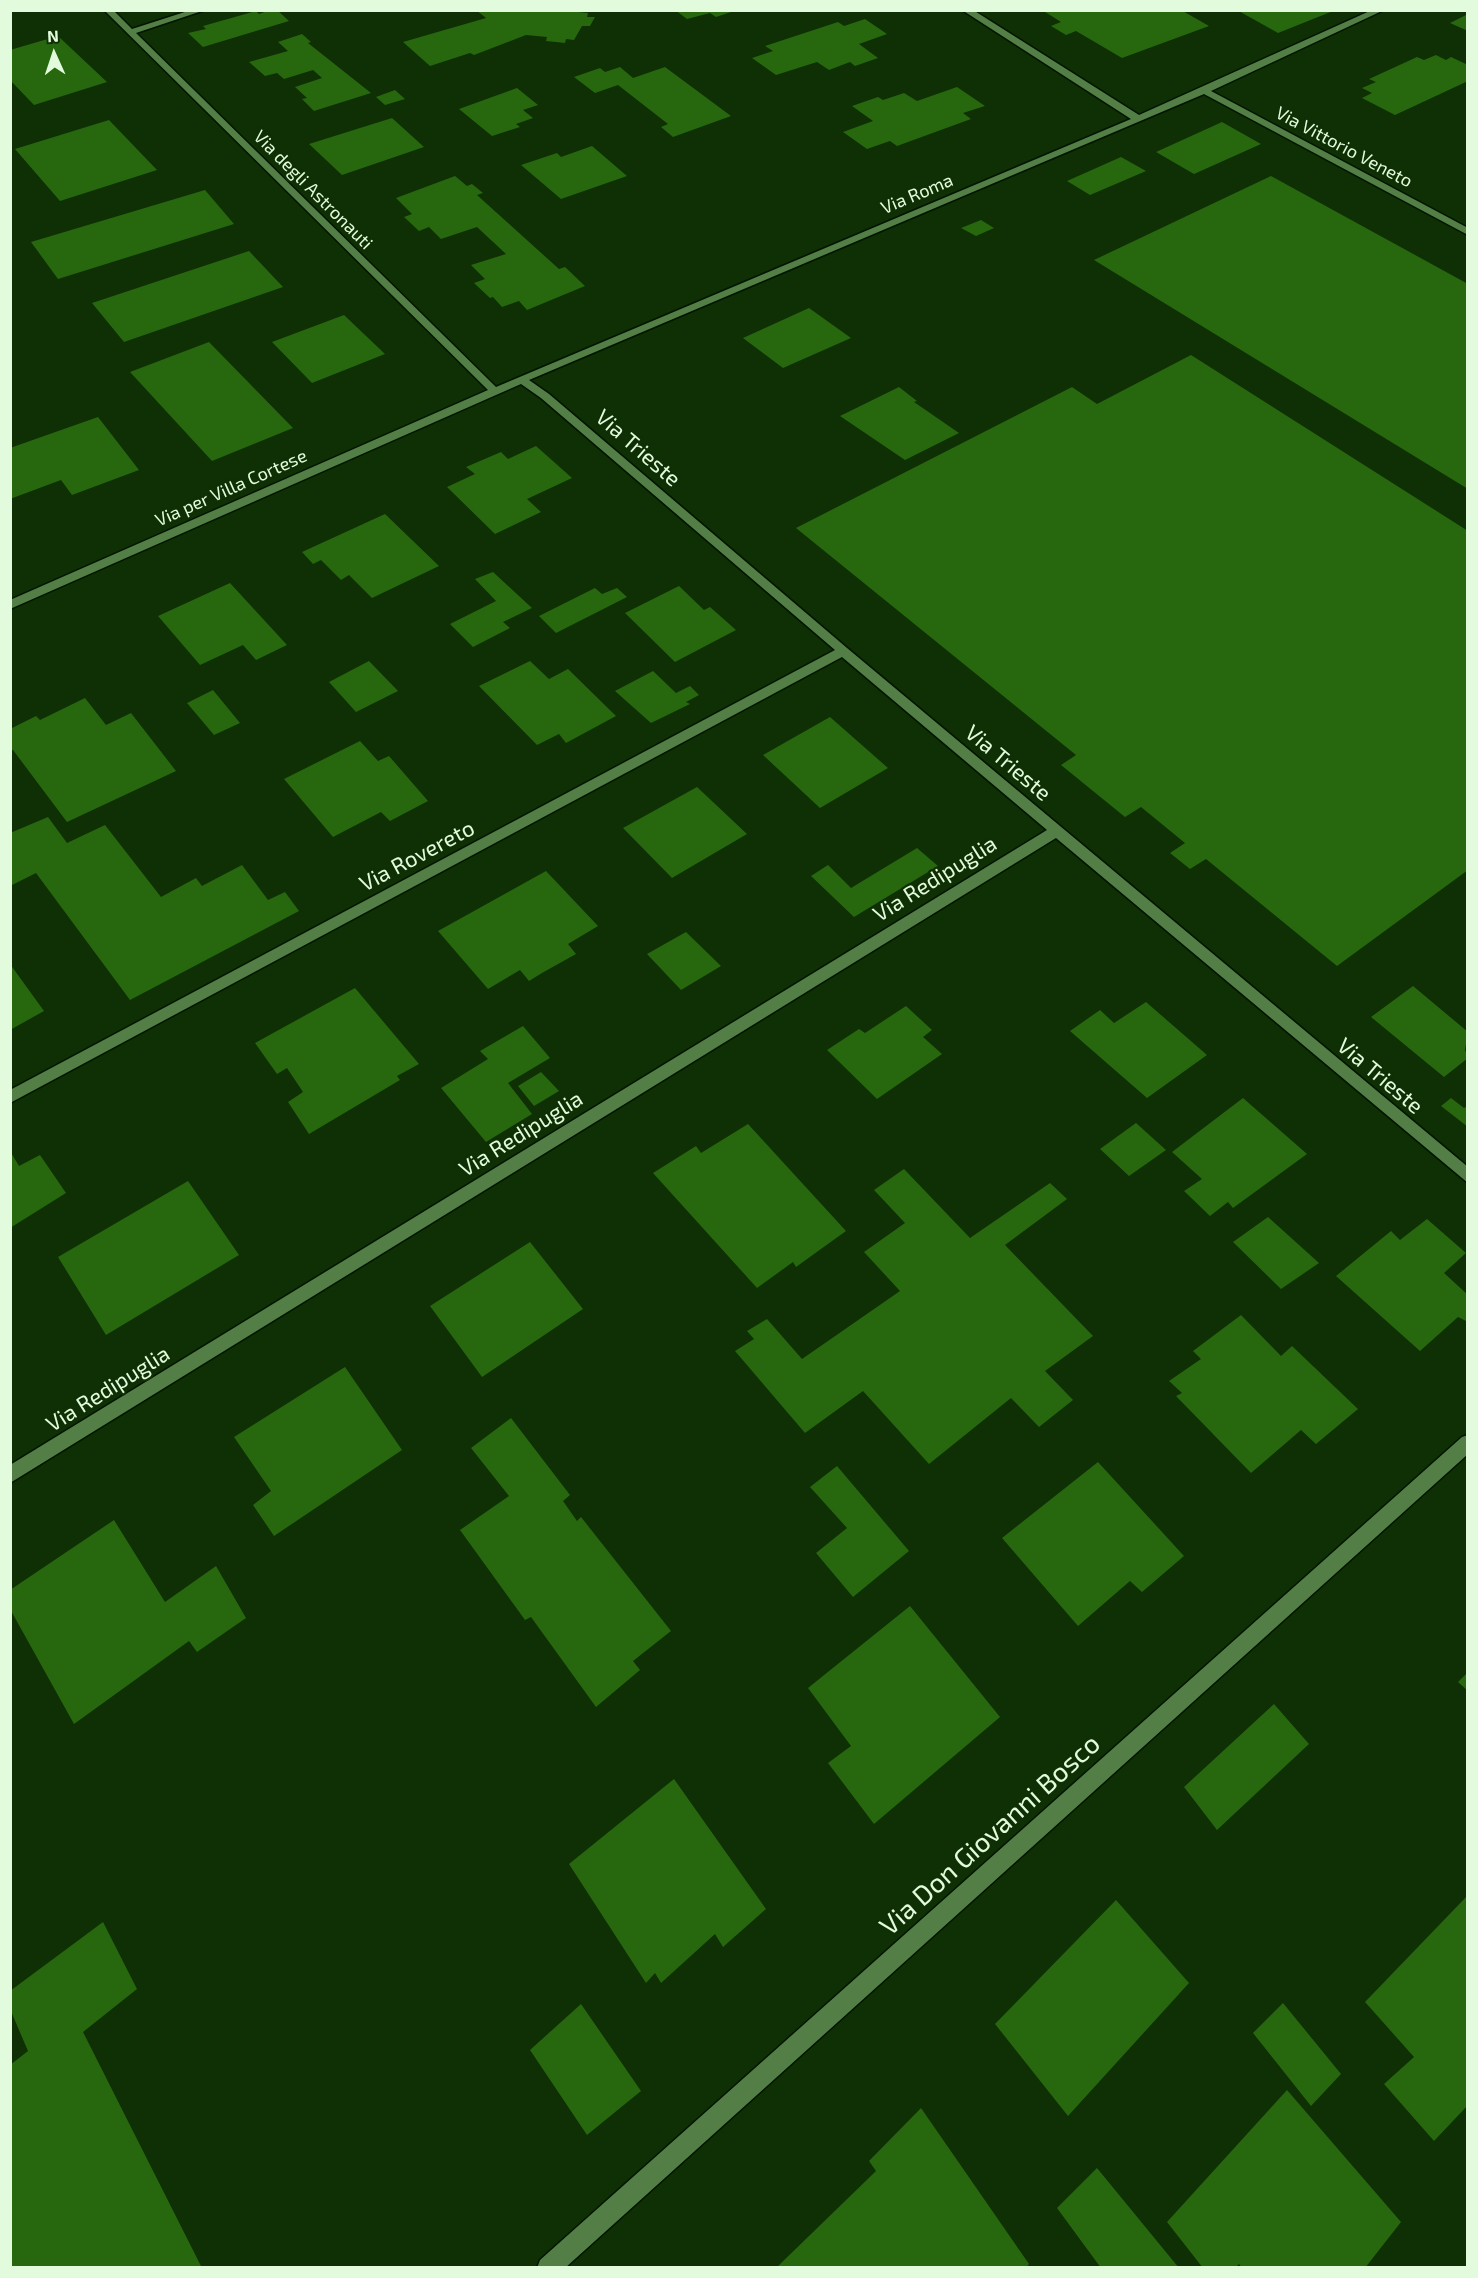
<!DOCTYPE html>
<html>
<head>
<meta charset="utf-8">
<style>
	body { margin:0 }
	#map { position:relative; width:1478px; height:2278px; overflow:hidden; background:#0f2f05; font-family:"Exo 2",sans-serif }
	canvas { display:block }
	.frame { position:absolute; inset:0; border:12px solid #e2fbdc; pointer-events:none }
	.north { position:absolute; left:24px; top:24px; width:60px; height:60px; -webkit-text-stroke:4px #0f2f05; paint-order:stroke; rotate:357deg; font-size:16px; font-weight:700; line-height:24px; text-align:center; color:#e2fbdc }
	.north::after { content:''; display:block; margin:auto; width:21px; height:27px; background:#e2fbdc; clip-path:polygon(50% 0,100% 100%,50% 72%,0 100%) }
</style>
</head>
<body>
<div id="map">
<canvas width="1478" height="2278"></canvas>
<div class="frame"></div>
<div class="north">N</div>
</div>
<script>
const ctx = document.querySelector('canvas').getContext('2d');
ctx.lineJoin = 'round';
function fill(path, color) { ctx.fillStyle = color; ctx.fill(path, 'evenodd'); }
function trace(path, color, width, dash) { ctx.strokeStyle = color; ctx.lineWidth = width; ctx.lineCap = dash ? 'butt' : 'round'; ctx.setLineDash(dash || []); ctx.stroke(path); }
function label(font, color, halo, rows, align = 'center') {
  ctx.font = font + ' "Exo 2",sans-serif'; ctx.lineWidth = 4.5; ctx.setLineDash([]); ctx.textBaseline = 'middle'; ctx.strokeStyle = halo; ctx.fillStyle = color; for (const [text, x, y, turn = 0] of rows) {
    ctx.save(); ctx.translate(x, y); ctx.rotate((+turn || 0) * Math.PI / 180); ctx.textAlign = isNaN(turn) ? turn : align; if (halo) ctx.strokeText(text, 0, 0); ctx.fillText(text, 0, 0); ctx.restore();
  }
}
const building = new Path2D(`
	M 270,10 L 277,10 L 289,21 L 203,47 L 188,33 L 206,29 L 203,26 L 256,11 L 259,14 Z
	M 476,10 L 558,10 L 588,13 L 587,17 L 595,17 L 590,26 L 582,26 L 574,40 L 566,39 L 565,43 L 546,41 L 547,37 L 526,35 L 474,55 L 470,53 L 430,66 L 403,42 L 486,18 Z
	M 675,10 L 733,10 L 734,11 L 716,17 L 710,13 L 687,19 Z
	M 1042,10 L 1181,10 L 1209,26 L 1122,58 L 1076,31 L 1066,35 L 1051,26 L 1061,22 Z
	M 1237,10 L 1333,10 L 1333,11 L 1278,33 Z
	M 1468,14 L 1468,31 L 1450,23 Z
	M 865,19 L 887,34 L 859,44 L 878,58 L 855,66 L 850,62 L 829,70 L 817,62 L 776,75 L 752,58 L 773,51 L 765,46 L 838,22 L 844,26 Z
	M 302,34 L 311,42 L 308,43 L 371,93 L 314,111 L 302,99 L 307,98 L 295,87 L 322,78 L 313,70 L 284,79 L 277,73 L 265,76 L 249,62 L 288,51 L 278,42 Z
	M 58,36 L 107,82 L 34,105 L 10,80 L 10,50 Z
	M 1436,55 L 1446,60 L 1451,57 L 1468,65 L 1468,81 L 1395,115 L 1362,98 L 1372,93 L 1362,88 L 1376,82 L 1369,79 L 1417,57 L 1424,60 Z
	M 620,67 L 633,78 L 665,67 L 731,116 L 673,137 L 661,127 L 668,124 L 618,85 L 595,93 L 574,77 L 600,68 L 605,72 Z
	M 957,87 L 985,106 L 963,113 L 971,119 L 897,146 L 890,141 L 867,149 L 843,132 L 873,121 L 852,106 L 878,97 L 883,100 L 904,93 L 917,101 Z
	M 517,88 L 538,105 L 523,110 L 533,118 L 516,124 L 520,127 L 492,136 L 459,109 Z
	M 395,90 L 405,99 L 385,105 L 376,97 Z
	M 392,118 L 424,147 L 342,175 L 309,144 Z
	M 109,120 L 157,170 L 60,201 L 15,149 Z
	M 1222,122 L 1261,144 L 1194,174 L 1156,152 Z
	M 592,146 L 627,176 L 561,199 L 521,165 L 557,153 L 561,157 Z
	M 1121,157 L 1146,171 L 1090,195 L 1067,181 Z
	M 455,176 L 467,186 L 472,184 L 483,193 L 477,195 L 559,269 L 565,267 L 585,286 L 527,310 L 519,301 L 502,307 L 493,297 L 490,298 L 474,283 L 485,279 L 471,265 L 506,254 L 477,227 L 441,239 L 429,227 L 419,231 L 404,217 L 412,214 L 396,198 Z
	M 1271,176 L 1468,284 L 1468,489 L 1094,260 Z
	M 205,190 L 234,224 L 58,279 L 31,242 Z
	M 981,220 L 994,228 L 976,236 L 961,228 Z
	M 249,251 L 283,287 L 124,342 L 92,303 Z
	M 809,308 L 851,338 L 783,368 L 743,338 Z
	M 344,315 L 385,354 L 312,383 L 272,342 Z
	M 209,342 L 293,428 L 212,461 L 130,372 Z
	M 1191,355 L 1468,531 L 1468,870 L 1337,966 L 1206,859 L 1190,869 L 1170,853 L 1185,843 L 1141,807 L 1125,817 L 1061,765 L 1076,755 L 796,528 L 1072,387 L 1097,404 Z
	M 899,387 L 917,401 L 914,402 L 959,433 L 905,460 L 840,416 Z
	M 98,417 L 139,470 L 72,495 L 61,480 L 10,499 L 10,448 Z
	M 536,446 L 572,478 L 527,499 L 541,512 L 495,534 L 447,487 L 475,474 L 466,467 L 501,452 L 508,459 Z
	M 385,514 L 439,566 L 372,598 L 349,575 L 341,580 L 321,560 L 313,564 L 302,552 Z
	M 493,572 L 532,608 L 503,622 L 510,628 L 473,647 L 450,624 L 496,601 L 475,579 Z
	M 230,583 L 287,645 L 256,660 L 243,645 L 200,665 L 158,616 Z
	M 679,586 L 704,610 L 710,607 L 736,630 L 675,662 L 625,613 Z
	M 595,588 L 602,594 L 617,588 L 627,597 L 556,633 L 539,616 Z
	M 369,661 L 398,691 L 356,712 L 329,682 Z
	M 530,661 L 549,679 L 568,669 L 616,716 L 566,743 L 559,734 L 537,745 L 479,686 Z
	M 653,671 L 676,693 L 690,686 L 699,695 L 686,702 L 690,704 L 651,723 L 615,691 Z
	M 213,690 L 240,723 L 214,735 L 187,703 Z
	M 85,698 L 106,725 L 131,713 L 176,771 L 67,822 L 13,750 L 10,751 L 10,729 L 36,716 L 40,720 Z
	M 830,717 L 888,768 L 820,808 L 763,755 Z
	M 360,741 L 378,761 L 389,756 L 428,801 L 390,821 L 381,812 L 333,837 L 284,779 Z
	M 697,787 L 747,834 L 672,878 L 623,828 Z
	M 48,817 L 67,843 L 105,825 L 161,897 L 196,878 L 202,886 L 242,865 L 268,900 L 285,892 L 299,911 L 130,1000 L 36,873 L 10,886 L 10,833 Z
	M 917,848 L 938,866 L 854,917 L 811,876 L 828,865 L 851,888 Z
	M 546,871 L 598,926 L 568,944 L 576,954 L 542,973 L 529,981 L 520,970 L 488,989 L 438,931 Z
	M 686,932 L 721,966 L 681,990 L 647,954 Z
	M 10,964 L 44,1011 L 10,1030 Z
	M 1413,986 L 1468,1032 L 1465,1050 L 1468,1058 L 1444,1077 L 1371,1017 Z
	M 355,988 L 419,1064 L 397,1076 L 400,1080 L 309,1134 L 288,1102 L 303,1092 L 287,1068 L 277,1074 L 255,1043 Z
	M 1146,1002 L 1207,1055 L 1147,1098 L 1070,1031 L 1100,1010 L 1114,1023 Z
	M 906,1006 L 932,1030 L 923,1037 L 942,1054 L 877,1099 L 827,1050 L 859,1029 L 865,1033 Z
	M 523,1026 L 550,1058 L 508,1083 L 532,1114 L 486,1142 L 441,1088 L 488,1059 L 480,1051 Z
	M 541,1072 L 559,1091 L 534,1106 L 518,1086 Z
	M 1243,1098 L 1307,1154 L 1233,1208 L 1228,1202 L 1210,1216 L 1184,1191 L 1202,1179 L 1172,1152 Z
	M 1451,1098 L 1464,1108 L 1468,1106 L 1468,1127 L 1441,1106 Z
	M 1136,1123 L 1166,1150 L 1129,1176 L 1100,1149 Z
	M 748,1124 L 846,1231 L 796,1267 L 793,1262 L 757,1288 L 653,1173 L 696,1146 L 701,1153 Z
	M 10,1151 L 19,1166 L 40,1155 L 66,1193 L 10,1228 Z
	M 904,1169 L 970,1238 L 1050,1183 L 1067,1199 L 1005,1245 L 1093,1336 L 1045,1371 L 1073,1400 L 1039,1427 L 1011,1398 L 929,1464 L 863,1391 L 805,1433 L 735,1351 L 754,1339 L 747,1331 L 767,1319 L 802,1359 L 900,1291 L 864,1252 L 905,1223 L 874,1190 Z
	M 188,1181 L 239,1255 L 106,1335 L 58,1257 Z
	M 1268,1217 L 1319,1263 L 1281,1289 L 1233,1242 Z
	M 1427,1219 L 1466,1253 L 1444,1273 L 1468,1295 L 1468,1322 L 1458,1317 L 1420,1351 L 1336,1276 L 1391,1231 L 1400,1240 Z
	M 530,1242 L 583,1309 L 482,1377 L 430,1306 Z
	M 1241,1315 L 1281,1356 L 1292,1346 L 1358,1409 L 1316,1444 L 1301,1430 L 1251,1473 L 1176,1396 L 1182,1393 L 1169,1381 L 1201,1359 L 1193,1351 Z
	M 345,1367 L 402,1450 L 274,1536 L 253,1505 L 271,1491 L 234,1437 Z
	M 511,1418 L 570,1495 L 563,1501 L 577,1521 L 581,1517 L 671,1631 L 633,1661 L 640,1670 L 596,1707 L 531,1617 L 525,1620 L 460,1530 L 509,1496 L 471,1448 Z
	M 1098,1462 L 1184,1556 L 1142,1592 L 1130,1581 L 1078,1626 L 1002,1538 Z
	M 837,1466 L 909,1551 L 853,1597 L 816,1553 L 847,1528 L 810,1487 Z
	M 114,1520 L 165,1602 L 216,1566 L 246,1618 L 197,1652 L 189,1641 L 74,1724 L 10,1609 L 10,1590 Z
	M 910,1606 L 1000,1717 L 874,1824 L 828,1763 L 851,1746 L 808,1688 Z
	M 1468,1672 L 1468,1691 L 1458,1682 Z
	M 1274,1704 L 1309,1744 L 1217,1830 L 1184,1787 Z
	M 674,1779 L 766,1909 L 723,1947 L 715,1934 L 661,1983 L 655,1973 L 646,1983 L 569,1864 Z
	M 1468,1895 L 1468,2105 L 1434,2141 L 1384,2084 L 1414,2057 L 1365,2002 Z
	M 1116,1900 L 1189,1983 L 1068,2116 L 995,2024 Z
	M 103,1922 L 137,1989 L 83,2032 L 202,2268 L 10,2268 L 10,2065 L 28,2051 L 10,2009 L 10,1991 Z
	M 1283,2003 L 1341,2074 L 1311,2106 L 1253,2033 Z
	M 581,2004 L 641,2091 L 587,2135 L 530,2050 Z
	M 1287,2090 L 1401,2222 L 1365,2268 L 1242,2268 L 1239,2264 L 1235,2268 L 1203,2268 L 1167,2222 Z
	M 921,2108 L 1029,2264 L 1026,2268 L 776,2268 L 876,2171 L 869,2161 Z
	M 1097,2168 L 1179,2268 L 1101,2268 L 1057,2208 Z`);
const minor = new Path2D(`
	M 104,10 L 113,10 L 132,29 L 191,10 L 205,10 L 136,33 L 496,387 L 1131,119 L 962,10 L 973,10 L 1139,115 L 1372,10 L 1384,10 L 1211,91 L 1468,228 L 1468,235 L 1204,94 L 529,380 L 549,394 L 847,648 L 1468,1167 L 1468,1183 L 1056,838 L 10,1483 L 10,1465 L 1047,830 L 842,657 L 10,1103 L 10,1090 L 835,650 L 541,398 L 521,384 L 10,609 L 10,600 L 488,390 Z
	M 1468,1435 L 1468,1454 L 565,2268 L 537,2268 L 540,2260 L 1462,1437 Z`);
const farStreetnames = [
	["Via Vittorio Veneto",1344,147,28],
	["Via degli Astronauti",313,190,45],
	["Via Roma",917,194,-23],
	["Via per Villa Cortese",231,488,-24]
];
const streetNames = [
	["Via Trieste",638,448,41],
	["Via Trieste",1008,763,40],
	["Via Rovereto",417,856,-28],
	["Via Redipuglia",935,879,-32],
	["Via Trieste",1380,1076,40],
	["Via Redipuglia",521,1134,-32],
	["Via Redipuglia",108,1389,-32]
];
const nearStreetnames = [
	["Via Don Giovanni Bosco",990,1835,-42]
];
fill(building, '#27680f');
trace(minor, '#021500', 3);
fill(minor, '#537f47');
label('18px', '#e2fbdc', '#0f2f05', farStreetnames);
label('22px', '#e2fbdc', '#0f2f05', streetNames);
label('27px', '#e2fbdc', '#0f2f05', nearStreetnames);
</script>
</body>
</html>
